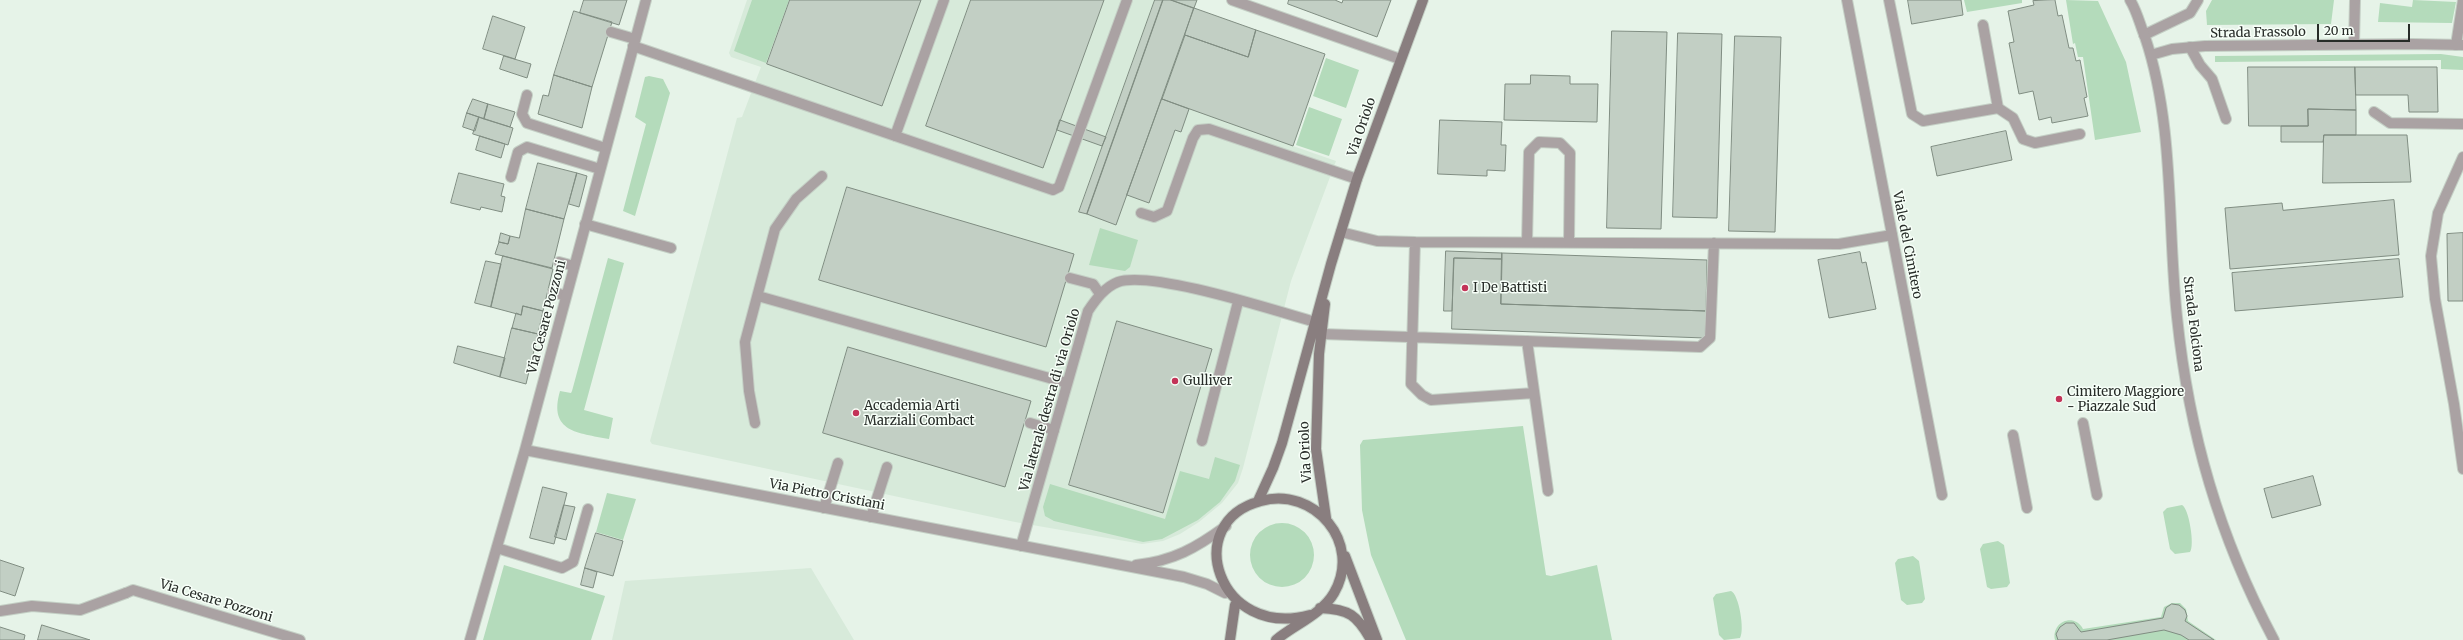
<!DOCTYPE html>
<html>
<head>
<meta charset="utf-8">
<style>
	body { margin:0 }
	#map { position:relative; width:2463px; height:640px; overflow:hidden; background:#e6f3e8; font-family:Merriweather,serif }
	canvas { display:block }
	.scale { position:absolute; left:2317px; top:24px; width:93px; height:18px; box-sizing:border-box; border:2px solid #272c28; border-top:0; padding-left:5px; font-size:12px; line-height:14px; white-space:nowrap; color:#272c28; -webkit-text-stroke:3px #f7fff8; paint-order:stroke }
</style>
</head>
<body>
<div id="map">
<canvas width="2463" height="640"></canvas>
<div class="scale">20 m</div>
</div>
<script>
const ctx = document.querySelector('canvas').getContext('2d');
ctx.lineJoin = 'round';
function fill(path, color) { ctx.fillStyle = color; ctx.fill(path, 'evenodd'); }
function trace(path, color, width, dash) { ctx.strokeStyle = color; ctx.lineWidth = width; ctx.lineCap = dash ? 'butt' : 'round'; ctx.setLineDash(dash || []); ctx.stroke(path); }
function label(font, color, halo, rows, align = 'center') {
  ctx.font = font + ' Merriweather,serif'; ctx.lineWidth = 3; ctx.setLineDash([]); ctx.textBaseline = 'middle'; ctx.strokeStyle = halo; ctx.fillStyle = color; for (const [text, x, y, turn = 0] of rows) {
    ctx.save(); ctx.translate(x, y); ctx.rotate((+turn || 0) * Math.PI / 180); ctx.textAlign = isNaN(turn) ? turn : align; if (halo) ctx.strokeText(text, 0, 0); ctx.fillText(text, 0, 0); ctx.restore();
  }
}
const built = new Path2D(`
	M 747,0 L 1197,0 L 1185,35 L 1315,82 L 1293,146 L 1336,161 L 1291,281 L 1243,468 L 1238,483 L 1222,503 L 1199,522 L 1180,534 L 1163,541 L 1142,544 L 1015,522 L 652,444 L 650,441 L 737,118 L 742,117 L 761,67 L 731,57 L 729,53 Z
	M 811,568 L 854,640 L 612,640 L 625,581 Z`);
const green = new Path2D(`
	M 752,0 L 789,0 L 766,63 L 734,51 Z
	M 1964,0 L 2022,0 L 2022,3 L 1967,12 Z
	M 2066,0 L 2098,1 L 2126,62 L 2141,132 L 2095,140 L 2083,57 L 2078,57 L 2075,43 L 2073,44 Z
	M 2212,0 L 2334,0 L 2331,24 L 2207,25 L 2206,11 Z
	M 2413,0 L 2456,2 L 2452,23 L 2378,22 L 2380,3 L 2412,7 Z
	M 2441,54 L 2463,57 L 2463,70 L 2441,69 L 2441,60 L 2215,62 L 2215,56 Z
	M 1326,58 L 1359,70 L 1346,108 L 1313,96 Z
	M 649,76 L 663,79 L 670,93 L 635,216 L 623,211 L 646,124 L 635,117 L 645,77 Z
	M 1309,107 L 1342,119 L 1329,156 L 1296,145 Z
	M 1100,228 L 1138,240 L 1130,267 L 1125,271 L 1089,265 Z
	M 608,258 L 624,263 L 584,410 L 613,418 L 609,439 C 578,433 548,432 560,391 L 571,393 L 572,391 Z
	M 1523,426 L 1546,575 L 1551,576 L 1597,565 L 1612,640 L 1406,640 L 1371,555 L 1362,510 L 1360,445 L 1363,440 Z
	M 1215,457 L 1240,465 L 1235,481 L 1220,502 L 1198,520 L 1162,539 L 1143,542 L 1054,521 L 1045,516 L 1043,507 L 1050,484 L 1165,519 L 1180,471 L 1209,479 Z
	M 607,493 L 636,499 L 623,540 L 596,532 Z
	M 2182,505 C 2189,508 2195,546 2190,552 L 2175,554 L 2170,549 L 2163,512 L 2167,508 Z
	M1250 555a32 32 0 1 1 64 0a32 32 0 1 1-64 0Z
	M 1998,541 L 2004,545 L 2010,583 L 2007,587 L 1991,589 L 1987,587 L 1980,549 L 1983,544 Z
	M 1913,556 L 1919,561 L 1925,599 L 1922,603 L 1907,605 L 1901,600 L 1895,563 L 1898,559 Z
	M 504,565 L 605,596 L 591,640 L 483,640 Z
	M 1731,591 C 1739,594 1745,631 1740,638 L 1724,640 L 1719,635 L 1713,598 L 1716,594 Z
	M 2172,603 L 2180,603 L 2186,609 L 2188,621 L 2216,640 L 2055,640 C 2051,622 2074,612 2083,629 L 2161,617 L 2164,607 Z`);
const building = new Path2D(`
	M 584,0 L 627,0 L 619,25 L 580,13 Z
	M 790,0 L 921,0 L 882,106 L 767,64 Z
	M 971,0 L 1104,0 L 1043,168 L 926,126 Z
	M 1155,0 L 1163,0 L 1087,214 L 1079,212 Z
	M 1163,0 L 1171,0 L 1194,8 L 1116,225 L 1087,214 Z
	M 1171,0 L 1197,0 L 1194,8 Z
	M 1289,0 L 1335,0 L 1342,3 L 1343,0 L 1391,0 L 1377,37 L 1288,4 Z
	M 1908,0 L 1961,0 L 1963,15 L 1912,24 Z
	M 2055,0 L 2058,16 L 2062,15 L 2069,48 L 2073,48 L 2076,61 L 2080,60 L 2087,97 L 2084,98 L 2088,116 L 2052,123 L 2051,117 L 2039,120 L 2033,91 L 2019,94 L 2009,43 L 2014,42 L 2008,11 L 2034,5 L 2033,1 Z
	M 1194,8 L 1256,30 L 1248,57 L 1185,35 Z
	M 574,11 L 612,22 L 592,87 L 554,75 Z
	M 493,16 L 525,27 L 515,59 L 483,49 Z
	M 1256,30 L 1325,54 L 1293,146 L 1162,99 L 1185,35 L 1248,57 Z
	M 1612,31 L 1667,32 L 1661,229 L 1607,228 Z
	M 1678,33 L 1722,34 L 1717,218 L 1673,217 Z
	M 1735,36 L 1781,37 L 1775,232 L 1729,231 Z
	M 504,56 L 531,64 L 527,78 L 500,69 Z
	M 2248,67 L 2355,67 L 2356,110 L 2308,109 L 2308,126 L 2249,126 Z
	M 2355,67 L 2437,67 L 2438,112 L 2409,112 L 2408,95 L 2356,95 Z
	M 554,75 L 592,87 L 582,128 L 538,114 L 543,95 L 548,96 Z
	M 1531,75 L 1570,76 L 1570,84 L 1598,84 L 1597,122 L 1504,120 L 1505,84 L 1530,84 Z
	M 473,99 L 488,104 L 484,119 L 467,113 Z
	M 1162,99 L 1189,109 L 1181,132 L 1175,130 L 1149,203 L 1127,195 Z
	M 488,104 L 515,112 L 510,127 L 484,119 Z
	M 2308,109 L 2356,110 L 2356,135 L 2324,135 L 2323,142 L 2281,142 L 2281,126 L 2308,126 Z
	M 467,113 L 479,117 L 475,131 L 463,127 Z
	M 479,117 L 513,128 L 508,145 L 473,134 Z
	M 1060,120 L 1106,137 L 1102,146 L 1057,130 Z
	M 1440,120 L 1502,122 L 1501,145 L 1506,145 L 1505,171 L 1487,170 L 1487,176 L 1438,174 Z
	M 2006,131 L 2012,160 L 1937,176 L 1931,147 Z
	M 2324,135 L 2407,135 L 2411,182 L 2323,183 Z
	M 480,136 L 505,144 L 501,158 L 476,150 Z
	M 538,163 L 577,173 L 564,219 L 526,209 Z
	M 459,173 L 504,184 L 501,196 L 505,197 L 502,212 L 481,207 L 480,210 L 451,203 Z
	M 577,173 L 587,176 L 579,207 L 569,204 Z
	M 847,187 L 1074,254 L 1046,347 L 819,280 Z
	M 2394,200 L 2399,255 L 2230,269 L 2225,208 L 2282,203 L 2283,210 Z
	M 526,209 L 564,219 L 552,268 L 495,254 L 499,242 L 508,244 L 510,236 L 519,238 Z
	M 501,233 L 510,236 L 508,244 L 499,242 Z
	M 2463,233 L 2463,301 L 2448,301 L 2447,234 Z
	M 1446,251 L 1502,253 L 1502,259 L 1454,258 L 1452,311 L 1444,311 Z
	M 1860,252 L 1862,263 L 1866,262 L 1876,309 L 1829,318 L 1818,260 Z
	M 1502,253 L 1707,260 L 1706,311 L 1501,304 Z
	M 503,256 L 553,269 L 543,311 L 523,306 L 521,315 L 491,307 Z
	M 1454,258 L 1502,259 L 1501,304 L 1706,311 L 1705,338 L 1452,329 Z
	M 2399,259 L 2403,297 L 2235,311 L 2232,273 Z
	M 486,261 L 501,264 L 491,307 L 475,303 Z
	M 523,306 L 543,311 L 538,334 L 512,328 L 516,313 L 521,315 Z
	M 1117,321 L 1212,349 L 1163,513 L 1069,485 Z
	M 512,328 L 538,334 L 526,384 L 500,377 Z
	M 458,346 L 505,358 L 500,377 L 454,363 Z
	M 848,347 L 1031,401 L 1005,487 L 823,433 Z
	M 2313,476 L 2321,505 L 2272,518 L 2264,489 Z
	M 543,487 L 567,493 L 554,544 L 530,538 Z
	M 564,505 L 575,507 L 566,540 L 555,537 Z
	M 596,533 L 623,541 L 613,576 L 585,568 Z
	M 0,560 L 24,568 L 15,596 L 0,591 Z
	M 585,568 L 597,572 L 593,588 L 581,585 Z
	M 2172,604 L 2179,605 L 2185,610 L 2187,616 L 2185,621 L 2214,640 L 2189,640 L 2181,635 L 2164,630 L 2107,640 L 2058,640 L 2056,634 L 2060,627 L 2066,623 L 2074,623 L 2081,632 L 2163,618 L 2166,608 Z
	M 42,625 L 90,640 L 38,640 Z
	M 0,627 L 25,635 L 24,640 L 0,640 Z`);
const lane = new Path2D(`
	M 1889,0 L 1912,114 L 1923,121 L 1998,108 L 2013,118 L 2023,139 L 2035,143 L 2080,134
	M 1983,25 L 1998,108
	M 611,32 L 635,39
	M 2144,35 L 2190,13 L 2198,0
	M 2456,45 L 2463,0
	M 633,46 L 1053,190 L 1059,187 L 1127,0
	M 2190,47 L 2200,65 L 2212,79 L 2226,119
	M 527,95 L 522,114 L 527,123 L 605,148
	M 2374,112 L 2390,123 L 2463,124
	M 895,136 L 944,0
	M 2463,157 L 2438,213 L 2431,256 L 2435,299 L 2454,404 L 2463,469
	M 511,177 L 518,152 L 527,147 L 600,169
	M 1141,213 L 1154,217 L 1167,211 L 1193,138 L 1198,130 L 1209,129 L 1357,179
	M 585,224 L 671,248
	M 1341,232 L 1377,241 L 1415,242 L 1411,384 L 1422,395 L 1431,400 L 1534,393
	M 1415,242 L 1839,244 L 1892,235
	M 1527,242 L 1529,152 L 1539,142 L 1560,143 L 1570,153 L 1569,242
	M 559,262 L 574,266
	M 1070,278 L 1093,284 L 1100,294
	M 553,292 L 566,296
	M 758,296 L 1067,383
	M 1322,334 L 1700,347 L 1710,338 L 1714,243
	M 1527,341 L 1548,491
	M 755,423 L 749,391 L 745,342 L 775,229 L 796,199 L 822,176
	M 1030,423 L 1054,430
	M 2083,423 L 2097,495
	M 2013,435 L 2027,508
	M 1202,441 L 1238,302
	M 824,508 L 838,463
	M 871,517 L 887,467
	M 497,548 L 562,568 L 573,562 L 588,509
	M 0,611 L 32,606 L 80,610 L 126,593`);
const street = new Path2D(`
	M 1232,0 L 1400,59
	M 1847,0 L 1942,495
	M 2130,0 C 2137,11 2140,25 2145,37 C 2175,126 2167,225 2177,317 C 2189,433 2219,537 2274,640
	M 2354,44 L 2355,0
	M 2151,55 L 2172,49 L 2205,46 L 2412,44 L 2463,45
	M 525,450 L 1184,577 L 1207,584 L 1225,593
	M 1021,546 L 1088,311 C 1096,299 1105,287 1118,282 C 1151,270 1276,311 1315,322
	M 1136,565 C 1173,561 1196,548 1226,526
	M 126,593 L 133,590 L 300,640
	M 470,640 L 525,450 L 646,0`);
const secondary = new Path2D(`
	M 1325,304 L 1319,354 L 1316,449 L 1326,518
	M 1258,501 L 1273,468 L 1282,443 L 1331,264 L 1357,179 L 1423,0
	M 1345,556 L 1377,640
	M 1320,608 C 1349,609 1357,615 1371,640
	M 1230,640 L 1235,605
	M 1276,640 C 1294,625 1322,614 1334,593 C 1363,543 1314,486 1261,501 C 1180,522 1218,640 1310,615`);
const markers = [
	[1465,288,4,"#c33358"],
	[1175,381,4,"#c33358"],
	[2059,399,4,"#c33358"],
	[856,413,4,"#c33358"]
];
const streetNames = [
	["Strada Frassolo",2258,33,-1],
	["Via Oriolo",1362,127,-71],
	["Viale del Cimitero",1907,245,79],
	["Via Cesare Pozzoni",547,317,-75],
	["Strada Folciona",2193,324,83],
	["Via laterale destra di via Oriolo",1050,400,-74],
	["Via Oriolo",1306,452,-93],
	["Via Pietro Cristiani",827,495,11],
	["Via Cesare Pozzoni",216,601,17]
];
const poiNames = [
	["I De Battisti",1473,288],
	["Gulliver",1183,381],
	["Cimitero Maggiore",2067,392],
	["- Piazzale Sud",2067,407],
	["Accademia Arti",864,406],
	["Marziali Combact",864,421]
];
fill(built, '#d7eada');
fill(green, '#b4dbbb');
fill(building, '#c2cfc4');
trace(building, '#808d82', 1);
trace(lane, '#c4cfc5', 12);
trace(street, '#c4cfc5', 12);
trace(secondary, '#c4cfc5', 12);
trace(lane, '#aaa2a3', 10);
trace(street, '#aaa2a3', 10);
trace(secondary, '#897e7f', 10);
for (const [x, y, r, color] of markers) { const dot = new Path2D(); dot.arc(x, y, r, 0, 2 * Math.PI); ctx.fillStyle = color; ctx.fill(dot); trace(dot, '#f7fff8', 1.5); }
label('13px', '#272c28', '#f7fff8', streetNames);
label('13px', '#272c28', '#f7fff8', poiNames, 'left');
</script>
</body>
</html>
